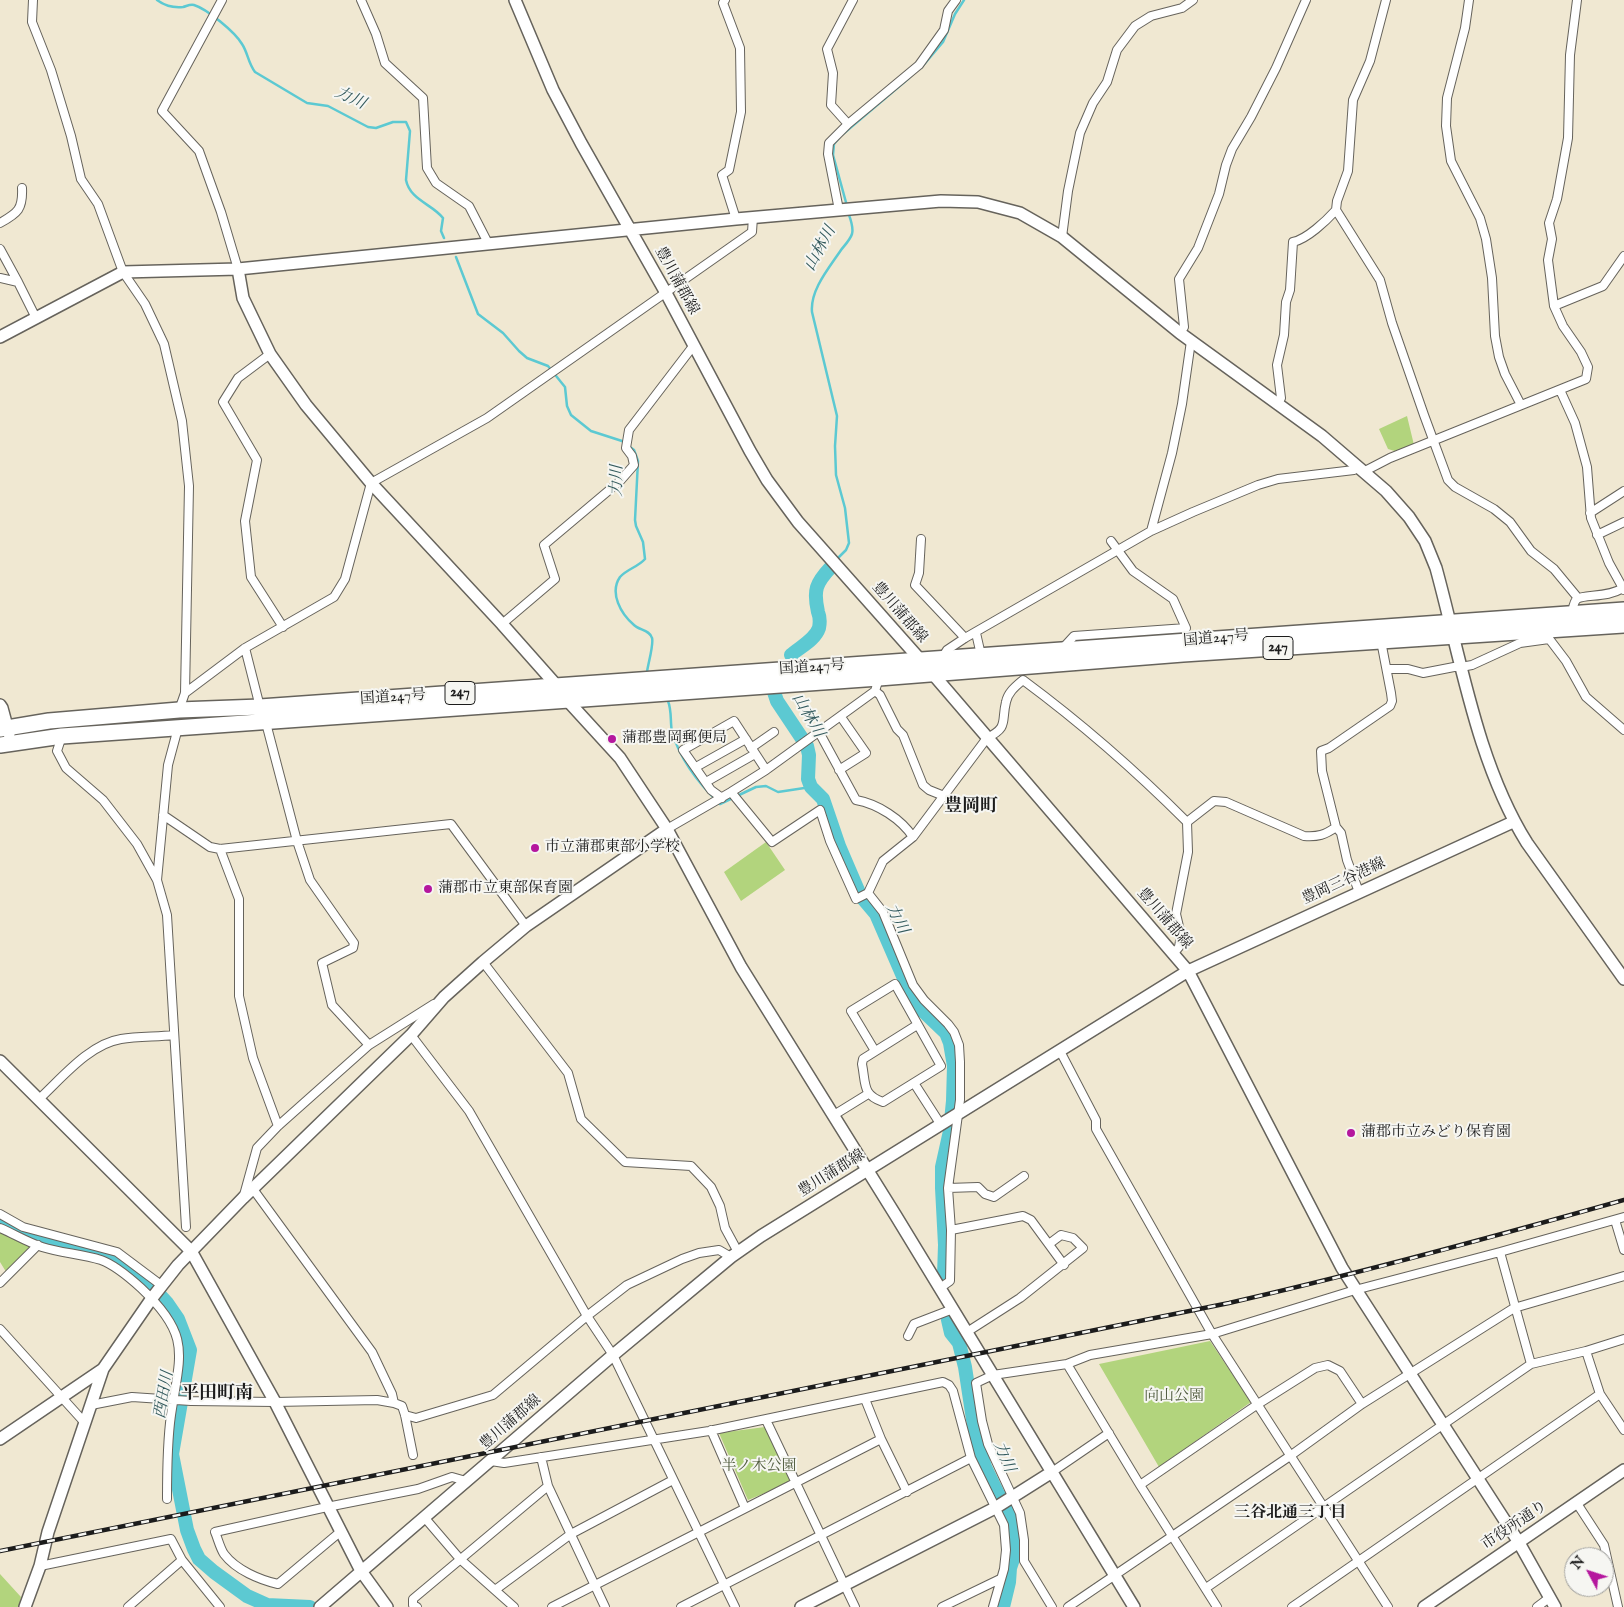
<!DOCTYPE html>
<html>
<head>
<meta charset="utf-8">
<style>
	body { margin:0 }
	#map { position:relative; width:1624px; height:1607px; overflow:hidden; background:#f0e8d2; font-family:"IM FELL English",serif }
	canvas { display:block }
	.north { position:absolute; left:1564px; top:1547px; width:50px; height:50px; box-sizing:border-box; background:#f6f6f2; border:1px solid #9f9f9c; border-radius:50%; rotate:310deg; font-size:14px; font-weight:700; line-height:20px; text-align:center; color:#1c1c1c }
	.north::after { content:''; display:block; margin:auto; width:18px; height:22px; background:#b5179e; clip-path:polygon(50% 0,100% 100%,50% 72%,0 100%) }
</style>
</head>
<body>
<div id="map">
<canvas width="1624" height="1607"></canvas>
<div class="north">N</div>
</div>
<script>
const ctx = document.querySelector('canvas').getContext('2d');
ctx.lineJoin = 'round';
function fill(path, color) { ctx.fillStyle = color; ctx.fill(path, 'evenodd'); }
function trace(path, color, width, dash) { ctx.strokeStyle = color; ctx.lineWidth = width; ctx.lineCap = dash ? 'butt' : 'round'; ctx.setLineDash(dash || []); ctx.stroke(path); }
function label(font, color, halo, rows, align = 'center') {
  ctx.font = font + ' "IM FELL English","Noto Serif JP",serif'; ctx.lineWidth = 4; ctx.setLineDash([]); ctx.textBaseline = 'middle'; ctx.strokeStyle = halo; ctx.fillStyle = color; for (const [text, x, y, turn = 0] of rows) {
    ctx.save(); ctx.translate(x, y); ctx.rotate((+turn || 0) * Math.PI / 180); ctx.textAlign = isNaN(turn) ? turn : align; if (halo) ctx.strokeText(text, 0, 0); ctx.fillText(text, 0, 0); ctx.restore();
  }
}
const green = new Path2D(`
	M 1407,416 L 1414,445 L 1398,452 L 1388,449 L 1379,429 Z
	M 766,842 L 785,870 L 741,901 L 724,872 Z
	M 0,1228 L 38,1245 L 8,1275 L 0,1262 Z
	M 1210,1341 L 1251,1402 L 1159,1467 L 1099,1364 Z
	M 765,1427 L 794,1481 L 748,1500 L 719,1433 Z
	M 0,1574 L 21,1597 L 19,1607 L 0,1607 Z`);
const stream = new Path2D(`
	M 157,0 C 165,6 173,8 183,7 C 187,6 190,4 194,5 C 207,9 235,32 242,44 C 248,53 248,63 255,72 L 307,103 L 328,106 L 368,127 L 376,128 L 393,122 L 406,122 L 410,131 L 406,180 C 410,200 432,204 443,218 L 441,231 L 444,238
	M 921,68 L 943,42 L 955,14 L 964,0
	M 843,134 L 909,78
	M 839,138 L 834,144 L 833,155 L 847,206
	M 456,257 L 478,314 L 503,333 L 519,351 L 527,358 L 548,366 L 565,387 L 567,406 L 571,415 L 591,431 L 622,441 L 634,450 L 638,461 L 635,520 L 636,526 L 643,542 L 645,559 C 638,567 627,569 620,577 C 609,593 621,614 634,625 C 639,630 650,630 652,638 C 654,644 648,664 647,672
	M 838,558 L 846,550 L 849,543 L 845,508 L 836,475 L 835,446 L 837,416 L 812,312 C 810,290 829,268 841,250 C 844,246 850,240 852,234 C 854,227 850,218 848,212
	M 668,701 C 672,711 670,722 672,732 C 680,759 700,785 720,804 L 756,787 L 766,786 L 778,792 L 811,787`);
const river = new Path2D(`
	M 791,655 C 800,647 815,640 819,628 C 820,623 820,617 818,612 C 813,590 816,583 831,567
	M 774,692 L 777,701 L 807,746 L 809,755 L 808,779 L 811,787 L 823,799 L 839,846 L 860,895 L 876,914 L 909,990 L 923,1011 L 946,1033 L 950,1043 L 954,1066 L 953,1101 L 950,1131 L 942,1167 L 942,1188 L 945,1245 L 944,1276
	M 0,1221 L 24,1234 L 46,1242 L 104,1255 L 146,1280 L 167,1303 L 178,1319 L 190,1350 L 172,1454 L 187,1530 L 194,1549 L 199,1559 L 214,1572 L 247,1596 L 267,1605 L 310,1607
	M 948,1320 L 951,1333 L 959,1343 L 965,1367 L 976,1439 L 985,1467 L 998,1494 L 1014,1518 L 1017,1547 L 1010,1568 L 1009,1582 L 1003,1607`);
const street = new Path2D(`
	M 33,0 L 32,22 L 51,70 L 71,136 L 81,179 L 98,204 L 123,272 L 145,304 L 164,344 L 182,421 L 189,486 L 185,693 L 179,710
	M 222,0 L 162,111 L 199,151 L 221,212 L 238,269
	M 361,0 L 376,34 L 385,63 L 423,98 L 427,168 L 436,183 L 469,206 L 488,243
	M 725,0 L 723,3 L 740,48 L 741,112 L 729,170 L 722,175 L 736,219
	M 1386,0 L 1370,61 L 1353,100 L 1348,171 L 1337,201 L 1336,210 L 1380,280 L 1392,323 L 1424,415 L 1448,480 L 1455,487 L 1494,509 L 1510,522 L 1531,551 L 1554,569 L 1578,598
	M 1469,0 L 1465,28 L 1447,98 L 1446,126 L 1451,161 L 1480,218 L 1486,239 L 1492,278 L 1495,336 L 1499,357 L 1505,374 L 1521,405
	M 848,124 L 831,105 L 833,73 L 827,49 L 853,0
	M 839,210 L 828,154 L 829,143 L 848,124 L 919,65 L 944,30 L 948,11 L 956,0
	M 0,223 C 18,213 23,209 22,188
	M 1062,237 L 1068,191 L 1080,133 L 1093,103 L 1107,82 L 1117,50 L 1135,26 L 1151,16 L 1182,8 L 1193,0
	M 0,249 L 18,282 L 0,278
	M 18,282 L 36,318
	M 1554,306 L 1603,286 L 1624,256
	M 1180,333 L 1184,327 L 1179,279 L 1198,248 L 1219,194 L 1226,165 L 1232,149 L 1251,117 L 1276,68 L 1306,0
	M 270,354 L 238,378 L 223,402 L 257,460 L 245,521 L 251,577 L 283,627
	M 1560,390 L 1575,423 L 1587,467 L 1591,518 L 1609,563 L 1624,590
	M 1278,404 L 1281,398 L 1277,365 L 1284,335 L 1286,302 L 1290,290 L 1293,242 C 1307,239 1326,221 1336,210
	M 1363,472 L 1390,458 L 1586,379 L 1588,367 L 1581,352 L 1563,326 L 1554,306 L 1548,260 L 1552,239 L 1549,223 L 1557,199 L 1568,138 L 1570,55 L 1577,0
	M 1590,513 L 1624,491
	M 1151,531 L 1172,453 L 1182,404 L 1191,341
	M 1597,535 L 1624,522
	M 921,539 L 919,573 L 915,585 L 965,638
	M 1572,614 C 1573,610 1573,602 1577,599 C 1584,594 1608,598 1623,588
	M 502,624 L 555,579 L 544,545 L 620,481 L 634,465 L 632,456 L 626,448 L 629,430 L 694,345
	M 976,633 L 981,655
	M 1547,636 L 1566,661 L 1586,697 L 1624,730
	M 245,648 L 260,707
	M 1063,648 L 1074,636 L 1186,628 L 1173,599 L 1133,571 L 1111,541
	M 942,658 L 947,650 L 965,638 L 1151,531 L 1193,512 L 1258,485 L 1278,479 L 1354,470 L 1357,466
	M 1387,669 L 1408,669 L 1423,673 L 1454,667 L 1461,667 L 1472,665 L 1520,643 L 1549,639
	M 875,691 L 880,695 L 897,729 L 903,735 L 923,785 L 929,790 L 944,796
	M 185,693 L 245,648 L 334,597 L 345,579 L 371,483 L 487,418 L 752,232 L 753,217
	M 266,723 L 297,841 L 310,880 L 354,943 L 353,948 L 322,963 L 332,1005 L 369,1045
	M 819,732 L 856,800 C 878,804 901,819 913,837
	M 62,736 L 57,751 L 66,768 L 103,800 L 137,844 L 157,880 L 167,915 L 186,1227
	M 751,748 L 774,732
	M 696,767 L 746,739
	M 839,770 L 866,753 L 841,717
	M 706,782 L 755,754
	M 731,792 L 772,842 L 820,810 L 830,841 L 856,899 L 868,893 L 883,912 L 913,985 L 924,1000 L 948,1024 L 954,1032 L 959,1045 L 960,1062 L 960,1100 L 948,1188 L 951,1230 L 950,1281 L 940,1288
	M 722,798 L 711,790 L 683,750 L 734,721 L 766,770
	M 163,815 L 210,847 L 220,849 L 451,824 L 526,926
	M 1187,822 L 1214,801 L 1226,802 L 1304,836 C 1318,837 1325,835 1336,827
	M 667,829 L 731,792 L 766,770 L 875,691 L 879,678
	M 220,849 L 239,899 L 239,996 L 253,1058 L 278,1126
	M 157,880 L 168,765 L 178,728
	M 1359,892 L 1347,860 L 1341,833 L 1336,827 L 1322,771 L 1321,751 L 1329,748 L 1390,706 L 1392,701 L 1391,693 L 1381,641
	M 868,893 L 883,861 L 913,837 L 987,738 C 1009,727 1001,722 1006,702 C 1008,692 1016,686 1023,680 C 1081,723 1136,771 1187,822 L 1188,852 L 1176,914 L 1181,935 L 1179,947 L 1174,953
	M 483,962 L 568,1073 L 581,1119 L 625,1162 L 691,1166 L 711,1187 L 720,1206 L 725,1228 L 738,1252
	M 411,1035 L 469,1111 L 587,1316 L 613,1355 L 735,1607
	M 875,1051 L 851,1011 L 895,984 L 941,1066 L 883,1102 C 862,1095 866,1084 862,1064 L 863,1059 L 917,1025
	M 1060,1051 L 1096,1120 L 1096,1129 L 1212,1334 L 1388,1607
	M 914,1083 L 941,1125
	M 38,1100 C 61,1079 89,1044 121,1039 C 138,1036 157,1037 174,1035
	M 834,1115 L 868,1094
	M 948,1188 L 978,1187 L 985,1194 L 994,1197 L 1024,1176
	M 253,1189 L 372,1352 L 392,1394 L 394,1403
	M 244,1195 L 257,1148 L 278,1126 L 369,1045 L 434,1004
	M 0,1214 L 23,1227 L 117,1252 L 161,1285
	M 1615,1220 L 1624,1250
	M 0,1228 C 14,1234 27,1242 42,1247 C 61,1253 82,1254 101,1260 C 115,1265 130,1278 141,1288 C 192,1336 180,1354 171,1415 C 167,1443 167,1471 167,1499
	M 951,1230 L 1023,1216 L 1031,1220 L 1064,1265
	M 1500,1252 L 1531,1364
	M 0,1283 L 38,1245
	M 0,1329 L 85,1423
	M 967,1332 L 1020,1298 L 1083,1248 L 1073,1238 L 1061,1235 L 1049,1244
	M 908,1336 L 914,1324 L 953,1309
	M 1586,1351 L 1600,1394 L 1624,1430
	M 1067,1364 L 1140,1485 L 1217,1607
	M 91,1405 L 132,1397 L 191,1401 L 275,1402 L 377,1400 L 394,1403 L 402,1406 L 405,1415 L 413,1455
	M 405,1415 L 416,1418 L 493,1395 L 587,1316 L 627,1285 L 682,1259 L 699,1253 L 719,1250 L 731,1257
	M 766,1420 L 855,1607
	M 711,1430 L 745,1508
	M 881,1439 L 907,1492
	M 541,1457 L 548,1486 L 605,1607
	M 491,1461 L 504,1463 L 709,1431 L 943,1382 L 949,1385 L 953,1391 L 971,1458 L 1004,1525 L 1006,1550 L 1004,1569 L 993,1607
	M 1052,1472 L 1109,1433
	M 1140,1485 L 1258,1404 L 1315,1368 L 1328,1365 L 1340,1371 L 1362,1404
	M 1576,1502 L 1604,1545 L 1618,1607
	M 424,1517 L 460,1559 L 514,1607
	M 340,1532 L 278,1584 C 260,1580 236,1570 224,1554 C 220,1548 218,1539 215,1532 L 327,1507 L 418,1489 L 452,1477 L 466,1481
	M 40,1566 L 171,1539 L 182,1560 L 220,1607
	M 1206,1588 L 1531,1364 L 1586,1351 L 1624,1339
	M 495,1590 L 571,1534 L 673,1480
	M 128,1607 L 182,1560
	M 417,1607 L 413,1605 L 413,1599 L 548,1486
	M 552,1607 L 881,1439 L 865,1399
	M 681,1607 L 971,1458
	M 942,1607 L 1000,1579
	M 1052,1607 L 1024,1561 L 1024,1540 L 1020,1513 L 988,1444 L 982,1421 L 976,1383 L 993,1375 L 1067,1364 L 1090,1355 L 1212,1334 L 1355,1290 L 1500,1252 L 1624,1217
	M 1068,1607 L 1290,1456 L 1362,1404 L 1514,1308 L 1624,1276
	M 1292,1607 L 1600,1394
	M 1537,1607 L 1549,1598`);
const secondary = new Path2D(`
	M 515,0 L 553,90 L 581,143 L 666,293 L 750,451 L 767,480 L 798,522 L 932,673 L 1188,971 L 1342,1268 L 1518,1541 L 1555,1607
	M 238,269 L 243,298 L 270,354 L 306,405 L 371,483 L 502,624 L 557,686 L 567,700 L 620,758 L 667,829 L 741,967 L 896,1216 L 1134,1607
	M 0,337 L 123,272 L 238,269 L 736,219 L 941,201 L 978,202 L 1020,213 L 1062,237 L 1180,333 L 1322,436 L 1386,491 L 1409,517 L 1425,541 L 1436,568 C 1461,659 1477,763 1527,843 L 1624,979
	M 0,705 L 2,708 L 9,734
	M 0,1061 L 191,1251 L 275,1402 L 361,1571 L 387,1607
	M 0,1439 L 103,1369
	M 25,1607 L 40,1566 L 48,1532 L 103,1369 L 152,1298 L 178,1265 L 243,1198 L 411,1035 L 444,997 L 483,962 L 526,926 L 667,829
	M 320,1607 L 613,1355 L 731,1257 L 761,1236 L 1188,971 L 1513,822
	M 801,1607 L 995,1508 L 1052,1472
	M 1424,1607 L 1624,1470`);
const highway = new Path2D(`
	M 0,729 L 49,721 L 179,710 L 260,707 L 1624,610
	M 0,745 L 62,736 L 879,678 L 1183,654 L 1624,625`);
const rail = new Path2D(`
	M 0,1551 L 1229,1303 C 1362,1273 1493,1237 1624,1200`);
const markers = [
	[612,739,5,"#b5179e"],
	[535,848,5,"#b5179e"],
	[428,889,5,"#b5179e"],
	[1351,1133,5,"#b5179e"]
];
const shields = [
	[1278,648,30],
	[460,693,30]
];
const shieldNames = [
	["247",1278,648],
	["247",460,693]
];
const streetNames = [
	["豊川蒲郡線",676,281,61],
	["豊川蒲郡線",899,613,49],
	["国道247号",1216,639,-5],
	["国道247号",812,668,-4],
	["国道247号",393,698,-4],
	["豊岡三谷港線",1344,882,-25],
	["豊川蒲郡線",1164,919,49],
	["豊川蒲郡線",832,1174,-32],
	["豊川蒲郡線",511,1423,-41],
	["市役所通り",1515,1526,-34]
];
const poiNames = [
	["蒲郡豊岡郵便局",622,739],
	["市立蒲郡東部小学校",545,848],
	["蒲郡市立東部保育園",438,889],
	["蒲郡市立みどり保育園",1361,1133]
];
const parkNames = [
	["向山公園",1174,1397],
	["半ノ木公園",759,1467]
];
const waterNames = [
	["力川",350,99,25],
	["山林川",821,249,-62],
	["力川",618,481,-89],
	["山林川",807,716,60],
	["力川",896,919,63],
	["西田川",165,1395,-80],
	["力川",1003,1457,67]
];
const neighbourhoodNames = [
	["三谷北通三丁目",1290,1514]
];
const quarterNames = [
	["豊岡町",971,807],
	["平田町南",217,1394]
];
fill(green, '#b2d47d');
trace(stream, '#5cc9d2', 2.5);
trace(river, '#5cc9d2', 14);
trace(street, '#66635c', 10);
trace(secondary, '#66635c', 14);
trace(highway, '#66635c', 18);
trace(street, '#fff', 8);
trace(secondary, '#fff', 11);
trace(highway, '#fff', 15);
trace(rail, '#1c1c1c', 4.5);
trace(rail, '#f6f6f2', 2.5, [8]);
for (const [x, y, r, color] of markers) { const dot = new Path2D(); dot.arc(x, y, r, 0, 2 * Math.PI); ctx.fillStyle = color; ctx.fill(dot); trace(dot, '#f6f6f2', 2); }
for (const [x, y, w] of shields) { const box = new Path2D(); box.roundRect(x - w / 2, y - 11.5, w, 23, 4); ctx.fillStyle = '#f6f6f2'; ctx.fill(box); trace(box, '#1c1c1c', 1); }
label('bold 14px', '#1c1c1c', null, shieldNames);
label('15px', '#1c1c1c', '#f6f6f2', streetNames);
label('15px', '#1c1c1c', '#f6f6f2', poiNames, 'left');
label('15px', '#505c3e', '#f6f6f2', parkNames);
label('italic 16px', '#32595c', '#f6f6f2', waterNames);
label('bold 16px', '#1c1c1c', '#f6f6f2', neighbourhoodNames);
label('bold 18px', '#1c1c1c', '#f6f6f2', quarterNames);
</script>
</body>
</html>
